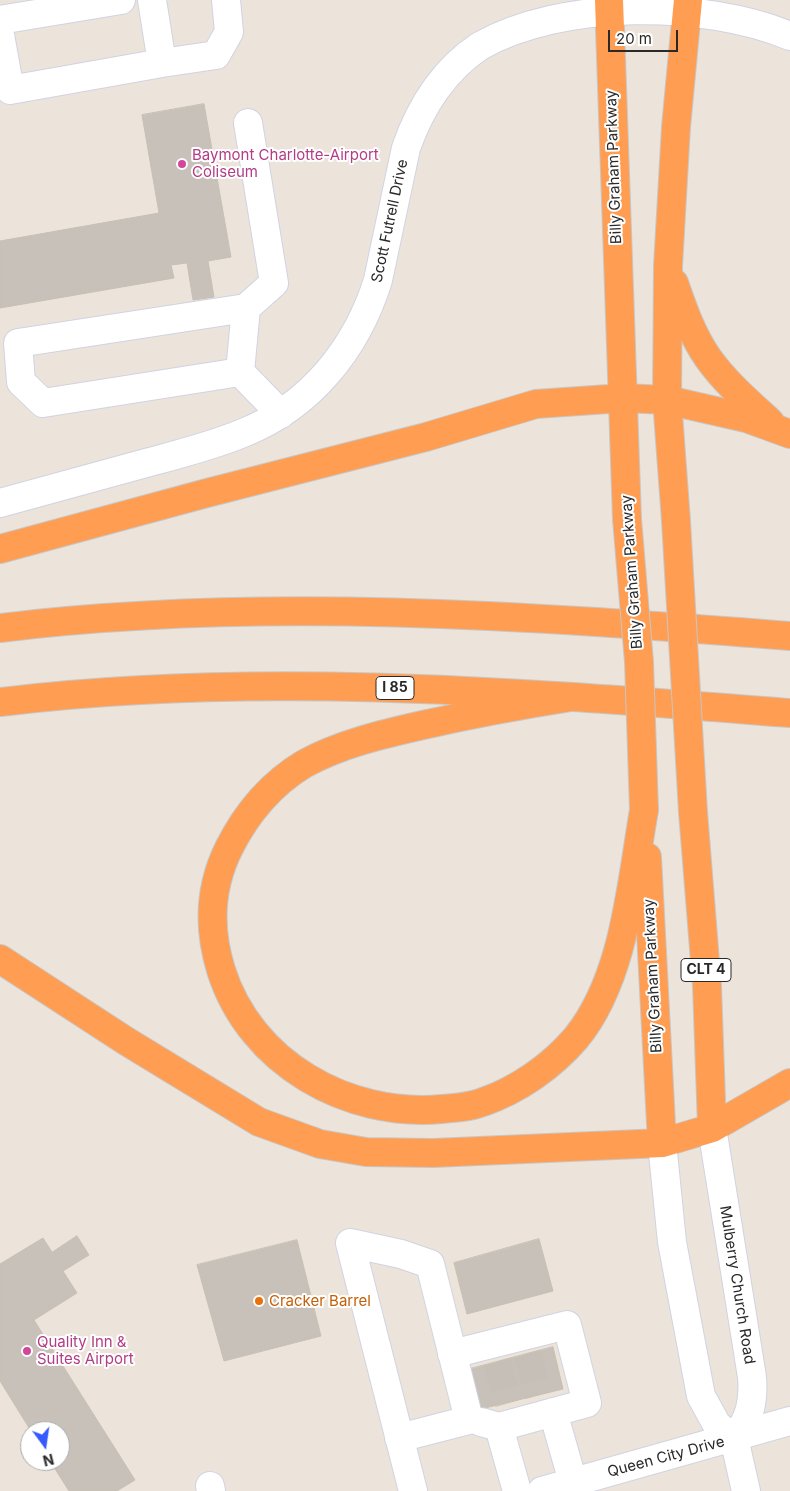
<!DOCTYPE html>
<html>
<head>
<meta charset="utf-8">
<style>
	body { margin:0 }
	#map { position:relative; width:790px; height:1491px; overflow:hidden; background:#ece4da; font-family:Inter,sans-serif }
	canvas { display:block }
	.north { position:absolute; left:20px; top:1421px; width:50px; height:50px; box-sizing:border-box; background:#fff; border:1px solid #a9a9a9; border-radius:50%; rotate:166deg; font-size:14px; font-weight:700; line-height:20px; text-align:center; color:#292929 }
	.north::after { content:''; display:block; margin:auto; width:18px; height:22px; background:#365afd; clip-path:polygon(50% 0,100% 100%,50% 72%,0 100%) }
	.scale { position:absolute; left:608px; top:30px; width:70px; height:22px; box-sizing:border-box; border:2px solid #292929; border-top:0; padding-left:6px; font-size:15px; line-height:18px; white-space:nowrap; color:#292929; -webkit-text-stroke:4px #fff; paint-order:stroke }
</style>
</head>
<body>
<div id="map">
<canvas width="790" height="1491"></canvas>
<div class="north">N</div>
<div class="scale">20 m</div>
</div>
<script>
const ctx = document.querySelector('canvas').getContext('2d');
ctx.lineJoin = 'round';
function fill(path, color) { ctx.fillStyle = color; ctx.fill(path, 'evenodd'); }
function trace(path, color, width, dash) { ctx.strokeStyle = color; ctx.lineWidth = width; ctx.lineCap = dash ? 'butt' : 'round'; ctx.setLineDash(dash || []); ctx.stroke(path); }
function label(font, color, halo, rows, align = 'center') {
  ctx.font = font + ' Inter,sans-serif'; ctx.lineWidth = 4; ctx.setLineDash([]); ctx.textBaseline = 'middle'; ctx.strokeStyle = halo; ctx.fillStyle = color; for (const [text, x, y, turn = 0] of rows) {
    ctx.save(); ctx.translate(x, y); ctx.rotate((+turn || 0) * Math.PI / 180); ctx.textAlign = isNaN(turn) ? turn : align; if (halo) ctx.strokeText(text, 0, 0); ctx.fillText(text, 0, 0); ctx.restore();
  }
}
const building = new Path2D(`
	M 204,104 L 231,257 L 208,261 L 214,297 L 193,300 L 187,263 L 171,265 L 174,278 L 0,308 L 0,241 L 159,213 L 142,115 Z
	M 77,1236 L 89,1255 L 63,1271 L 77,1293 L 34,1320 L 135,1480 L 117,1491 L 69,1491 L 50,1461 L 60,1461 L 60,1431 L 31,1431 L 0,1381 L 0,1264 L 43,1238 L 52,1252 Z
	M 539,1239 L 553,1291 L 467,1314 L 454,1263 Z
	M 297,1240 L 321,1336 L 224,1361 L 197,1265 Z
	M 553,1347 L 563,1389 L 481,1409 L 470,1369 Z`);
const minorTunnel = new Path2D(`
	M 527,1354 L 539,1395
	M 497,1362 L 509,1403`);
const minor = new Path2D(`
	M 152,0 L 162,63 L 216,55 L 229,32 L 226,0
	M 0,20 L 121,0
	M 0,35 L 10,90 L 162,63
	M 246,308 L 274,283 L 248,123
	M 240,372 L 246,308 L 18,343 L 21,382 L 43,403 L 240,372 L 281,414
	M 0,503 C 49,490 97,476 146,463 C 179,454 212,446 243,433 C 311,406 357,348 378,280 L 406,148 C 420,108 444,70 480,46 C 562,0 703,0 790,36
	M 712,1128 L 752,1377 C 754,1401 750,1420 734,1438
	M 662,1143 L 672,1242 L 701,1396 L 717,1425 L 734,1438 L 746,1491
	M 452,1354 L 567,1325 L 587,1403 L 499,1427
	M 553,1412 L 573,1482
	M 481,1422 L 499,1427 L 517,1491
	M 399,1438 L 469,1420 L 430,1264 L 401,1254 L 350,1243 L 413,1491
	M 210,1486 L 211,1491
	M 542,1491 L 790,1421`);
const highway = new Path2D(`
	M 609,0 L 627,519
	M 674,283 C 683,309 692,335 708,358 C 725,382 748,402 770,422
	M 676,521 L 667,400 L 668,266 L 676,127 L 688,0
	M 0,549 L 207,493 L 426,437 L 536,404 L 623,398 L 667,400 L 746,418 L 790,434
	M 0,628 C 262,596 527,616 790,636
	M 571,697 C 521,705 472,714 423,725 C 383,734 340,744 304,764 C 271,784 246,814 229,848 C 209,888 208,928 221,970 C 250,1063 348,1118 442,1109 C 456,1108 470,1107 483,1102 C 518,1090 552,1066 576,1038 C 625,978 631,884 644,810
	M 0,702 C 262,670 528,693 790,713
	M 693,812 L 707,986 L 712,1128
	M 647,857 L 662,1143
	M 0,959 L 126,1041 L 259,1122 L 320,1144 L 366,1152 L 433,1153 L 662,1143 L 712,1128 L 790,1083`);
const highwayBridge = new Path2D(`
	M 627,519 L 639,662 L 644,810
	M 676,521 L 693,812`);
const markers = [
	[182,164,5,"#d1479c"],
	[259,1301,5,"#e8710a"],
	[27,1351,5,"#d1479c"]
];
const shields = [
	[395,688,38],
	[706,970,50]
];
const shieldNames = [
	["I 85",395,688],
	["CLT 4",706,970]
];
const hotelNames = [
	["Baymont Charlotte-Airport",192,155],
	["Coliseum",192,172],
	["Quality Inn &",37,1342],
	["Suites Airport",37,1359]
];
const streetNames = [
	["Billy Graham Parkway",614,167,-92],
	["Scott Futrell Drive",390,221,-78],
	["Billy Graham Parkway",632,572,-94],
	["Billy Graham Parkway",653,976,-93],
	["Mulberry Church Road",737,1285,81],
	["Queen City Drive",666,1457,-15]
];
const foodNames = [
	["Cracker Barrel",269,1301]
];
fill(building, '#c7c1ba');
trace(building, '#c7c0b4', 1);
trace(minorTunnel, '#c5bfb7', 28, [28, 14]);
trace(minor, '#d0d3e2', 30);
trace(highway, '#c7c7c7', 30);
trace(minor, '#fff', 28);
trace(highway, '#ff9d52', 28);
trace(highwayBridge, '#c7c7c7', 30, []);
trace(highwayBridge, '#ff9d52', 28);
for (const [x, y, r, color] of markers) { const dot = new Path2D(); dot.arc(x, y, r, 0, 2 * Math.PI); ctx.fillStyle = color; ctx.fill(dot); trace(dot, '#fff', 2); }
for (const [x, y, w] of shields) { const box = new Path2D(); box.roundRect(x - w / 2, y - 11.5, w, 23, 4); ctx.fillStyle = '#fff'; ctx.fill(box); trace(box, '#292929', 1); }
label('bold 14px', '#292929', null, shieldNames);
label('15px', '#b23c85', '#fff', hotelNames, 'left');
label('15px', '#292929', '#fff', streetNames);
label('15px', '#c56008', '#fff', foodNames, 'left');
</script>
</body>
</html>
